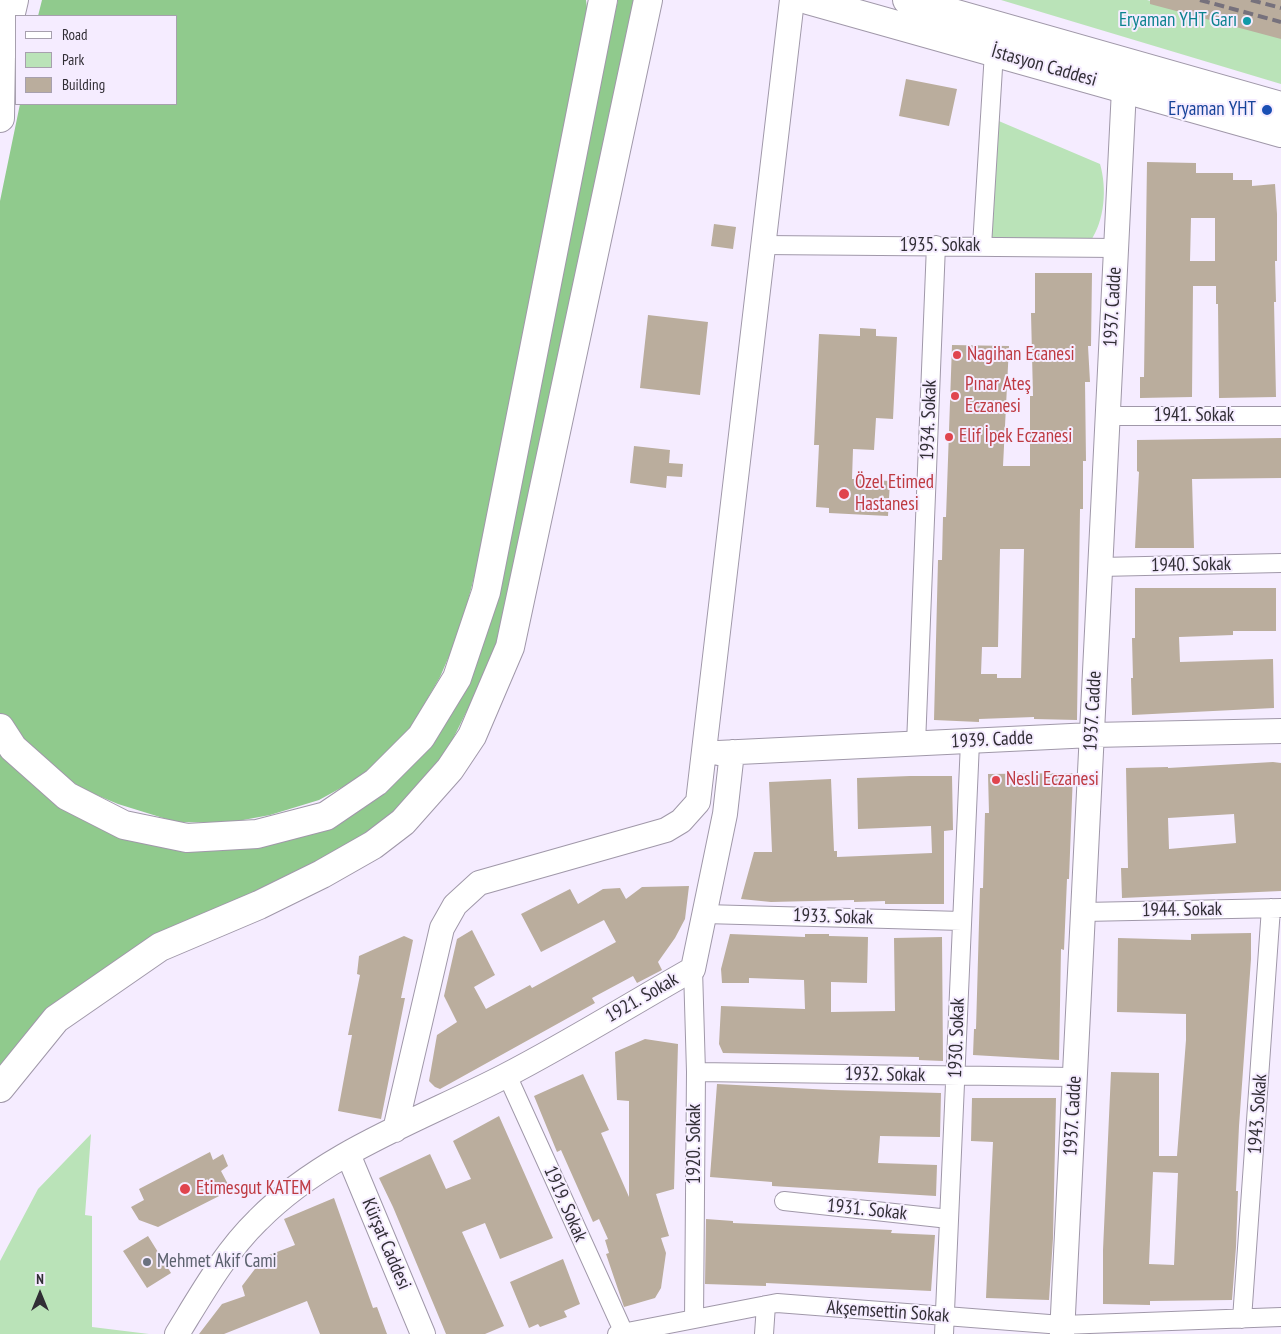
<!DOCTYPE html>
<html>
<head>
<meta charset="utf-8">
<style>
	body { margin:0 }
	#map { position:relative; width:1281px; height:1334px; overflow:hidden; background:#f5ecff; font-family:"PT Sans Narrow",sans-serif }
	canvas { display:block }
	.legend { position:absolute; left:15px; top:15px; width:162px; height:90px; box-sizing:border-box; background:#f5ecff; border:1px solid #a7a0ae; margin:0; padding:6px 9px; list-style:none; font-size:15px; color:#312e35 }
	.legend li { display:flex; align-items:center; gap:10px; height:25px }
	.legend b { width:25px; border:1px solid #a7a0ae }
	.north { position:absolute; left:15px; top:1269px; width:50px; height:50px; -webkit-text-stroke:4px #f5ecff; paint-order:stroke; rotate:0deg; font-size:14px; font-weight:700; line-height:20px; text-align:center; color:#312e35 }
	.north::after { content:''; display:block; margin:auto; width:18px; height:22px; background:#312e35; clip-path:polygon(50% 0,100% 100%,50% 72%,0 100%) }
</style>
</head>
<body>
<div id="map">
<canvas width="1281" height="1334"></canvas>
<ul class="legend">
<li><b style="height:6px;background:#fff"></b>Road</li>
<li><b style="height:14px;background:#bae3b8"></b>Park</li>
<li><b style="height:14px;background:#baad9d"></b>Building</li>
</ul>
<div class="north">N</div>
</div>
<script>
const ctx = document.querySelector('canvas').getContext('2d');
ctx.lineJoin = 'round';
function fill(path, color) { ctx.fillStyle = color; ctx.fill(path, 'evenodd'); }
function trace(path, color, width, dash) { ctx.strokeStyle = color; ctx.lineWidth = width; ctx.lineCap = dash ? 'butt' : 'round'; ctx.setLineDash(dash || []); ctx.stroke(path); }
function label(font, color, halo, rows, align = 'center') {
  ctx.font = font + ' "PT Sans Narrow",sans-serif'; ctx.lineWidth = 4; ctx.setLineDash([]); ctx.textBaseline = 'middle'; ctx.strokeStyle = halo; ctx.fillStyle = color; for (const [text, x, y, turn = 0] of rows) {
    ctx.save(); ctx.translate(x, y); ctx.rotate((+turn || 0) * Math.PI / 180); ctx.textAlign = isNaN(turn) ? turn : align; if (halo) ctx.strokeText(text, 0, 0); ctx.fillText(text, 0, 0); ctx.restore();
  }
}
const green = new Path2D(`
	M 1001,0 L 1147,0 L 1281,35 L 1281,84 Z
	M 994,119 L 1100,164 C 1107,188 1105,220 1090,242 L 987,240 Z
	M 91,1134 L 85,1215 L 92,1216 L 92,1327 L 149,1334 L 0,1334 L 0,1261 L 38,1189 Z`);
const forest = new Path2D(`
	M 42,0 L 586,0 L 588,16 L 486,532 L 460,631 L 440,677 L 410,729 L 385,756 L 359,778 L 319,800 L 270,815 L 227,823 L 176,822 L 118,804 L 82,789 L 24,744 L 0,715 L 0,201 L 20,104 L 176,104 L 176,16 L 38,16 Z
	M 618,0 L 643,0 L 498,648 L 442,761 L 394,819 L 312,869 L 221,910 L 0,1076 L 0,746 L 120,828 L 329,821 L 459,681 Z`);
const building = new Path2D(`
	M 1150,0 L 1281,0 L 1281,39 L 1150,4 Z
	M 906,79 L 957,89 L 949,126 L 899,116 Z
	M 1147,162 L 1196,163 L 1196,173 L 1233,173 L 1233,180 L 1252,180 L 1252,186 L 1275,184 L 1277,214 L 1277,261 L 1275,261 L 1276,302 L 1274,302 L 1276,397 L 1219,398 L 1218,304 L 1216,304 L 1216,286 L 1193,286 L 1192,397 L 1140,398 L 1140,377 L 1144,377 ZM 1191,218 L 1215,218 L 1215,261 L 1190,261 Z
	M 714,224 L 736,227 L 733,249 L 711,246 Z
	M 1035,273 L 1092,273 L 1091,346 L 1088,346 L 1090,382 L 1085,382 L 1086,461 L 1083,461 L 1083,509 L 1080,509 L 1077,720 L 1034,719 L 1034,717 L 979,719 L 979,722 L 934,720 L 938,560 L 942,560 L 943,517 L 946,517 L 952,345 L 1009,346 L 1003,466 L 1030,466 L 1030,396 L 1033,396 L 1031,313 L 1035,313 ZM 1000,549 L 1024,549 L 1021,678 L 997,678 L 997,674 L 981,674 L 982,647 L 998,647 Z
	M 648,315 L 708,322 L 700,395 L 640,388 Z
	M 860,328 L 876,329 L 876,336 L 897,337 L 893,419 L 876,418 L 874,450 L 853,449 L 852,479 L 890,481 L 888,516 L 829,513 L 829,508 L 816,507 L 819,445 L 814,445 L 819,334 L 860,336 Z
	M 1281,438 L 1281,478 L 1192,479 L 1194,548 L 1135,548 L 1139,472 L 1137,471 L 1137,440 Z
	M 634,446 L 670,450 L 669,463 L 683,464 L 682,477 L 667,476 L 666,488 L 630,483 Z
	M 1135,588 L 1276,588 L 1276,631 L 1233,631 L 1233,635 L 1179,637 L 1180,662 L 1273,659 L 1274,708 L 1132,715 L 1131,678 L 1133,678 L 1132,638 L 1135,638 Z
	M 1273,762 L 1281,763 L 1281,891 L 1122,898 L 1121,868 L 1128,868 L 1126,768 L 1168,767 L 1168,768 ZM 1234,814 L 1236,843 L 1169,849 L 1168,818 Z
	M 1073,773 L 1069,879 L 1067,879 L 1064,950 L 1061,949 L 1059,1060 L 973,1055 L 974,1029 L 976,1029 L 980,888 L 983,888 L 985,813 L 989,813 L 988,774 Z
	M 910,776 L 952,776 L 953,830 L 944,831 L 944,904 L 885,904 L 885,901 L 854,902 L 854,900 L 771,902 L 741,899 L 754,852 L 772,852 L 769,782 L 831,779 L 834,851 L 837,851 L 837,857 L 932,853 L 931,826 L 858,829 L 857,778 Z
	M 689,886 L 685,919 L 675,938 L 658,962 L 662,970 L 637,983 L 633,976 L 592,998 L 595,1003 L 440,1089 L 435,1087 L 429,1081 L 437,1035 L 457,1022 L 444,996 L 457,939 L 472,930 L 495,975 L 474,987 L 486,1009 L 530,985 L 532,988 L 616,942 L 604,920 L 541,952 L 521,914 L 570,889 L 578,904 L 603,889 L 620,888 L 626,899 L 642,887 Z
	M 1251,933 L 1251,959 L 1239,1126 L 1236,1191 L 1238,1191 L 1236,1247 L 1232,1300 L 1150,1301 L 1150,1305 L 1103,1304 L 1103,1250 L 1111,1072 L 1159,1073 L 1159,1156 L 1177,1156 L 1186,1040 L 1186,1014 L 1117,1012 L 1118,938 L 1191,940 L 1191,934 ZM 1153,1172 L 1178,1173 L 1174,1265 L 1149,1264 Z
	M 730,934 L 805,937 L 805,934 L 829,934 L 829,936 L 868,937 L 867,983 L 831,982 L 831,1012 L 895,1011 L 894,938 L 942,937 L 943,1061 L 919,1060 L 919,1057 L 723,1053 L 719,1044 L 721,1006 L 805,1009 L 804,980 L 749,978 L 749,983 L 722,983 L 721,969 Z
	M 404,936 L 413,940 L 401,998 L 405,998 L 381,1119 L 338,1111 L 352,1035 L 348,1035 L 360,975 L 357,974 L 359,956 Z
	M 645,1039 L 678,1044 L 674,1189 L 656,1194 L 669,1236 L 661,1238 L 666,1253 L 661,1288 L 655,1298 L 624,1307 L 606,1254 L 609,1253 L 605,1240 L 608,1239 L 599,1219 L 593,1222 L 561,1150 L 557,1152 L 534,1096 L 583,1074 L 609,1130 L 601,1133 L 629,1197 L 629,1101 L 617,1100 L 615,1052 Z
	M 717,1084 L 832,1090 L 941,1093 L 940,1137 L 880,1136 L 878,1163 L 937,1165 L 936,1196 L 772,1186 L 772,1182 L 710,1177 Z
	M 972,1098 L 1056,1098 L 1053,1238 L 1049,1300 L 986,1298 L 993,1142 L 971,1141 Z
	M 499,1116 L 553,1238 L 500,1259 L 485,1223 L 462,1232 L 504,1326 L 485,1334 L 446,1334 L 393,1207 L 379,1178 L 430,1154 L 446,1189 L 471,1179 L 453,1141 Z
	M 210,1152 L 213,1160 L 223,1154 L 228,1166 L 221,1171 L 231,1190 L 158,1227 L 139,1220 L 131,1207 L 144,1200 L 139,1189 Z
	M 334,1198 L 373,1308 L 377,1307 L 387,1334 L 320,1334 L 307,1301 L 224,1334 L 199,1334 L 222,1304 L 245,1296 L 242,1286 L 264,1257 L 295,1245 L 284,1219 Z
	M 706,1219 L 733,1221 L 733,1223 L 892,1230 L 891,1233 L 935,1235 L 931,1291 L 766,1283 L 766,1286 L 705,1284 Z
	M 148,1236 L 171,1273 L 147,1288 L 123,1251 Z
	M 563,1259 L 580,1304 L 564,1311 L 567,1317 L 540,1327 L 538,1324 L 529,1328 L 510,1282 Z`);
const street = new Path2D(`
	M 763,245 L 1116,248
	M 982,246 L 994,52
	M 1108,416 L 1281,416
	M 1100,567 L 1281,563
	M 916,744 L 936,245
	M 1083,912 L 1281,908
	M 704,914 L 962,921
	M 693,969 L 696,1072 L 694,1319
	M 696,1072 L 1074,1077
	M 507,1075 L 624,1333
	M 784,1201 L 949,1219
	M 1242,1319 L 1271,908
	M 617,1334 L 777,1303 L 1062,1325 L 1281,1317
	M 764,1334 L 766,1305
	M 944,1334 L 970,742`);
const secondary = new Path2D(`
	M 718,753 L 1092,735 L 1281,731
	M 395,1130 L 442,928 L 455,905 L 479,883 L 666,830 L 681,821 L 698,802 L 792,0
	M 348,1154 L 423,1334
	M 177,1334 C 201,1295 225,1252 258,1220 C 325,1152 422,1119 505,1076 C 569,1043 631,1004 693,969 L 725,814 L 732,752
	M 1062,1334 L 1124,89`);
const primary = new Path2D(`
	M 808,0 L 1281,133
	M 907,0 L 1281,106`);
const highway = new Path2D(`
	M 0,60 L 14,0
	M 0,118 L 1,54
	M 0,728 L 13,748 L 67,796 L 124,825 L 187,838 L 257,834 L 326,816 L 376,782 L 421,737 L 457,678 L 486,592 L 603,0
	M 0,1088 L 56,1019 L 160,947 L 259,905 L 322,874 L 373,845 L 403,822 L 450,769 L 472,736 L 510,647 L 648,0`);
const rail = new Path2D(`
	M 1200,0 L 1281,22
	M 1251,0 L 1281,8`);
const markers = [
	[1247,21,5,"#0f9aa8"],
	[1267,110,6,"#1a4fb4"],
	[957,355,5,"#e0444e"],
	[955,396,5,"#e0444e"],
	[949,437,5,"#e0444e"],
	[844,494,6,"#e0444e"],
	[996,780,5,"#e0444e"],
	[185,1189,6,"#e0444e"],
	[147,1262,5,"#6b7280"]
];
const cultureNames = [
	["Eryaman YHT Garı",1237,21]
];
const streetNames = [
	["İstasyon Caddesi",1044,66,16],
	["1935. Sokak",940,246],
	["1937. Cadde",1113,307,-87],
	["1941. Sokak",1194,416],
	["1934. Sokak",929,420,-88],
	["1940. Sokak",1191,565,-1],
	["1937. Cadde",1093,711,-87],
	["1939. Cadde",992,740,-3],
	["1944. Sokak",1182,910,-1],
	["1933. Sokak",833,917,2],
	["1921. Sokak",642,998,-30],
	["1930. Sokak",957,1038,-88],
	["1932. Sokak",885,1075,1],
	["1943. Sokak",1258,1114,-86],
	["1937. Cadde",1073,1116,-87],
	["1920. Sokak",695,1144,-90],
	["1919. Sokak",565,1204,66],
	["1931. Sokak",867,1210,6],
	["Kürşat Caddesi",386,1244,67],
	["Akşemsettin Sokak",888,1312,4]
];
const transitNames = [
	["Eryaman YHT",1256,110]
];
const healthNames = [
	["Nagihan Ecanesi",967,355],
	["Pınar Ateş",965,385],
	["Eczanesi",965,407],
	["Elif İpek Eczanesi",959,437],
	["Özel Etimed",855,483],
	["Hastanesi",855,505],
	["Nesli Eczanesi",1006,780],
	["Etimesgut KATEM",196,1189]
];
const worshipNames = [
	["Mehmet Akif Cami",157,1262]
];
fill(green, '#bae3b8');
fill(forest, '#90ca8d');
fill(building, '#baad9d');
trace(street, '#a098a9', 20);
trace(secondary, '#a098a9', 26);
trace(primary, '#a098a9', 30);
trace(highway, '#a098a9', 30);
trace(street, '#fff', 18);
trace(secondary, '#fff', 24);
trace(primary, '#fff', 28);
trace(highway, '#fff', 28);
trace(rail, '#76717c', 4, [10, 5]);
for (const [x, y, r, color] of markers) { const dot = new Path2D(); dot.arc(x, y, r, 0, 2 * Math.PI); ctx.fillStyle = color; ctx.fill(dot); trace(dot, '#f5ecff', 2); }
label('19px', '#0d838f', '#f5ecff', cultureNames, 'right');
label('19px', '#312e35', '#f5ecff', streetNames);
label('19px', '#164399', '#f5ecff', transitNames, 'right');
label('19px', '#be3a42', '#f5ecff', healthNames, 'left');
label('19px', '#5b616d', '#f5ecff', worshipNames, 'left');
</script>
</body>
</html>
